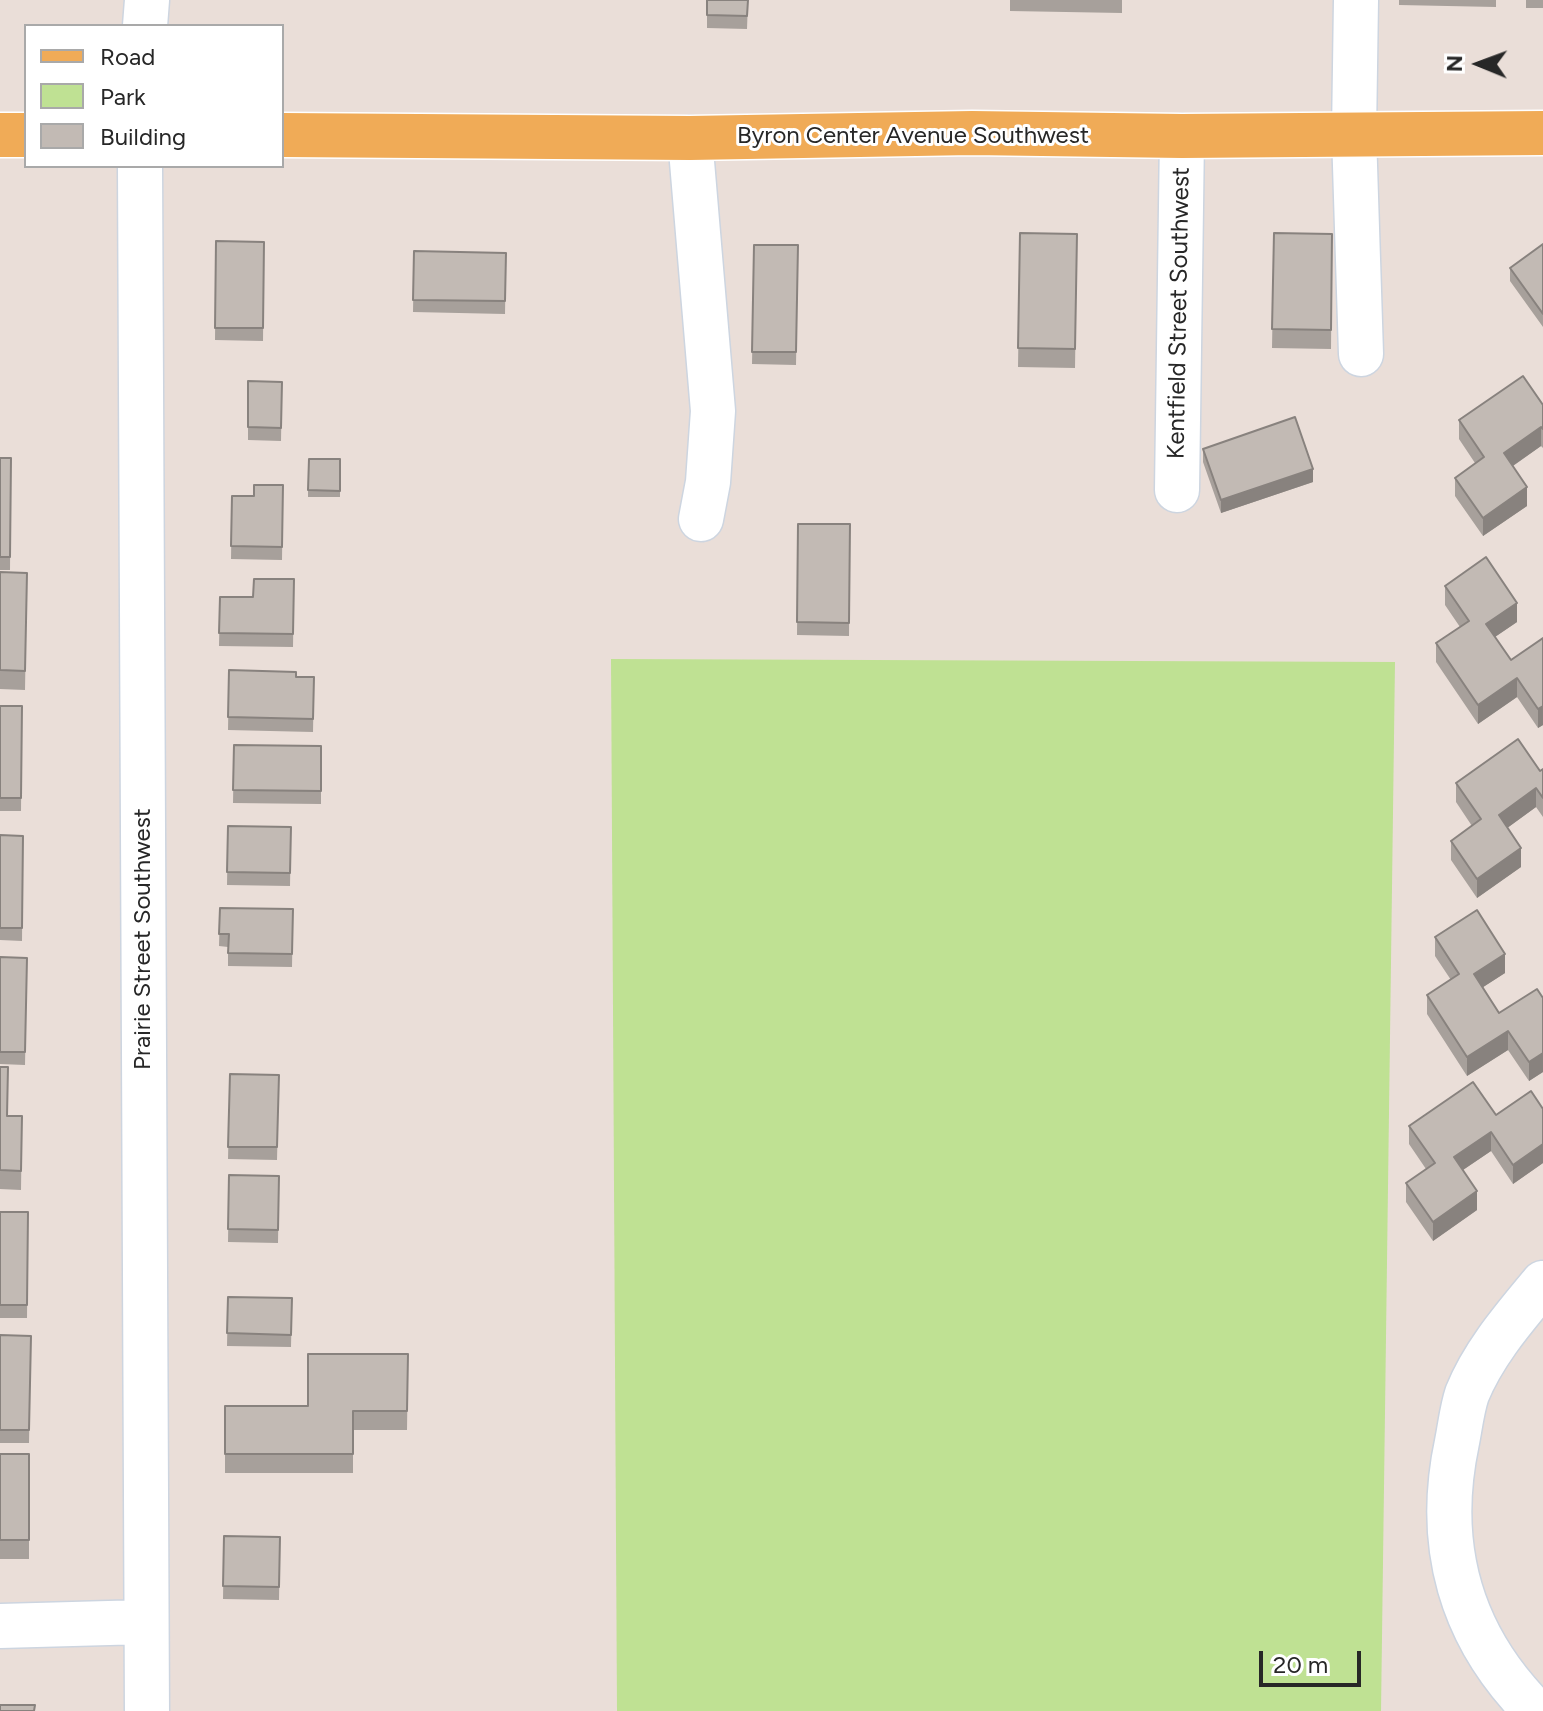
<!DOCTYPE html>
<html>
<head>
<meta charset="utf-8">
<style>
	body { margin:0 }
	#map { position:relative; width:1543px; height:1711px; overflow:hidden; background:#eaded8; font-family:Figtree,sans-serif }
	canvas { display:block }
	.legend { position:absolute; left:24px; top:24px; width:260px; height:144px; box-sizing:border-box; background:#fff; border:2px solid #a9a9a9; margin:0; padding:10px 14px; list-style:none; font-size:24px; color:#272727 }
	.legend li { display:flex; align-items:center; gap:16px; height:40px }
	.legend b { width:40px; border:2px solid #a9a9a9 }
	.north { position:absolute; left:1439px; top:24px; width:80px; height:80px; -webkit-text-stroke:6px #fff; paint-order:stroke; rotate:271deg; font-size:22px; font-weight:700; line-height:32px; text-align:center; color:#272727 }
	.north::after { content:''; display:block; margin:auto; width:28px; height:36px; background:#272727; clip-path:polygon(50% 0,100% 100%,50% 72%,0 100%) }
	.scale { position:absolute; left:1259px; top:1651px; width:102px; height:36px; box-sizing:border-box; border:4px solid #272727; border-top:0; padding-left:10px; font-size:24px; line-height:28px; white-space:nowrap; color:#272727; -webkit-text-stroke:6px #fff; paint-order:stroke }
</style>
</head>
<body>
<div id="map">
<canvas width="1543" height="1711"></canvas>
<ul class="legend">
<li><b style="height:10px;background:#f0ab57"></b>Road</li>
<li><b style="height:22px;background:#bfe193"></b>Park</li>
<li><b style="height:22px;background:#c2bab4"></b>Building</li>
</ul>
<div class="north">N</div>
<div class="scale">20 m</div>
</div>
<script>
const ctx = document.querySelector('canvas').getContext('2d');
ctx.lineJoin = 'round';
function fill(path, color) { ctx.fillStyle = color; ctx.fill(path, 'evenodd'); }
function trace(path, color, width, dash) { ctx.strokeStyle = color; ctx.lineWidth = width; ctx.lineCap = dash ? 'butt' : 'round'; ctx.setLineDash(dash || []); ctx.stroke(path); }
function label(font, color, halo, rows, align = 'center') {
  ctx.font = font + ' Figtree,sans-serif'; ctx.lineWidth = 6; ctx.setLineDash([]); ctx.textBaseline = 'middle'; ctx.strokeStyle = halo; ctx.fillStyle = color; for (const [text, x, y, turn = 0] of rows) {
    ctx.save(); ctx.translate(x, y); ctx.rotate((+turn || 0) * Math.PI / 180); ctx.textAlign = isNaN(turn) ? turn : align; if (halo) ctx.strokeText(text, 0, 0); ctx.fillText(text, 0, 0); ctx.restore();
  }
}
const green = new Path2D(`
	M 611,659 L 1395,662 L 1381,1711 L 617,1711 Z`);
const minor = new Path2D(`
	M 1356,0 L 1354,134 L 1361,354
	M 145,26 L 147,0
	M 690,138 L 713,411 L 708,482 L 701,519
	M 140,166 L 147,1711
	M 1177,490 L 1182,136
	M 0,1626 L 145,1622
	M 1535,1711 C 1460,1636 1435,1545 1457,1442 C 1460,1427 1462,1409 1467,1394 C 1484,1352 1515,1317 1543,1283`);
const major = new Path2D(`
	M 0,135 L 26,135
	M 282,135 L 690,138 L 972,133 L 1182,136 L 1543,133`);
const wall = new Path2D(`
	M 707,0 L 748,0 L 747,29 L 707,28 Z
	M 1010,0 L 1122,0 L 1122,13 L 1010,11 Z
	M 1399,0 L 1496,0 L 1496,7 L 1399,5 Z
	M 1526,0 L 1543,0 L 1543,8 L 1526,8 Z
	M 1020,233 L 1077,234 L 1075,368 L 1018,367 Z
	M 1274,233 L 1332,234 L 1331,349 L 1272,348 Z
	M 216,241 L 264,242 L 263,341 L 215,340 Z
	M 1543,244 L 1543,327 L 1510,281 L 1510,268 Z
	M 754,245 L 798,245 L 796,365 L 752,364 Z
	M 414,251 L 506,253 L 505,314 L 413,312 Z
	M 248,381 L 282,382 L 281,441 L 248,440 Z
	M 1543,405 L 1543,448 L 1541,446 L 1513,466 L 1527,506 L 1483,536 L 1455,496 L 1455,478 L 1475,463 L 1459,439 L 1459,420 Z
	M 1203,449 L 1313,482 L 1221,513 L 1203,462 Z
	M 0,458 L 11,458 L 10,570 L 0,570 Z
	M 340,459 L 340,497 L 308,497 L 308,490 Z
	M 283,485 L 282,560 L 231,559 L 232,496 L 254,496 Z
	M 798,524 L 850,524 L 849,636 L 797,635 Z
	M 0,572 L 27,573 L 25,690 L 0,689 Z
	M 294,579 L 293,647 L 219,646 L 220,597 L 253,597 Z
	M 1445,586 L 1517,622 L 1495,637 L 1511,660 L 1543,638 L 1543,725 L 1538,728 L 1517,697 L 1478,724 L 1436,662 L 1436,643 L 1460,627 L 1445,605 Z
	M 229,670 L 296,677 L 314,677 L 313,732 L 228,730 Z
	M 0,706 L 22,706 L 21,811 L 0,811 Z
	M 234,745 L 321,746 L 321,804 L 233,803 Z
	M 1543,769 L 1543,817 L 1536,807 L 1507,828 L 1521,867 L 1477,898 L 1451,860 L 1451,841 L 1472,826 L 1456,802 L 1456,783 L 1540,771 Z
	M 228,826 L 291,827 L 290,886 L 227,885 Z
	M 0,835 L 23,836 L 22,941 L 0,940 Z
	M 220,908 L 293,909 L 292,967 L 228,966 L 228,947 L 219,946 Z
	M 1435,937 L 1505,973 L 1483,987 L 1499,1013 L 1543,998 L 1543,1072 L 1529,1081 L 1508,1050 L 1467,1076 L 1427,1014 L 1427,995 L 1451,980 L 1435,956 Z
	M 0,957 L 27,958 L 25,1065 L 0,1064 Z
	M 0,1067 L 8,1116 L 22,1116 L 21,1190 L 0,1189 Z
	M 230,1074 L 279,1075 L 277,1160 L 228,1159 Z
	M 1543,1109 L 1543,1163 L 1513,1184 L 1491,1151 L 1463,1170 L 1477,1210 L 1433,1241 L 1406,1202 L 1406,1183 L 1426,1169 L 1409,1144 L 1409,1126 Z
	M 229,1175 L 279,1176 L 278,1243 L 228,1242 Z
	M 0,1212 L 28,1212 L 27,1318 L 0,1318 Z
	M 228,1297 L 292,1298 L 291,1347 L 227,1346 Z
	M 0,1335 L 31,1336 L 29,1443 L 0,1443 Z
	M 408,1354 L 407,1430 L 353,1430 L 353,1473 L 225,1473 L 225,1406 L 308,1406 Z
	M 0,1454 L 29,1454 L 29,1559 L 0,1559 Z
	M 224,1536 L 280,1537 L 279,1600 L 223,1599 Z`);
const shadedWall = new Path2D(`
	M 1541,427 L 1541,446 L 1504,472 L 1504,453 Z
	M 1313,469 L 1313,482 L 1221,513 L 1221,500 Z
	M 1527,487 L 1527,506 L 1483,536 L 1483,518 Z
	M 1517,603 L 1517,622 L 1486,643 L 1486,624 Z
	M 1517,678 L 1517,697 L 1478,724 L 1478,705 Z
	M 1543,706 L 1543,725 L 1538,728 L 1538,709 Z
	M 1536,788 L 1536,807 L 1499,834 L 1499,815 Z
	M 1521,848 L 1521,867 L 1477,898 L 1477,879 Z
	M 1505,954 L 1505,973 L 1474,993 L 1474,974 Z
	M 1508,1031 L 1508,1050 L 1467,1076 L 1467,1057 Z
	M 1543,1053 L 1543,1072 L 1529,1081 L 1529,1062 Z
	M 1491,1132 L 1491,1151 L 1454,1176 L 1454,1157 Z
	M 1543,1144 L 1543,1163 L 1513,1184 L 1513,1165 Z
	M 1477,1191 L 1477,1210 L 1433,1241 L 1433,1222 Z`);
const building = new Path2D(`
	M 707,0 L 748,0 L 747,16 L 707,15 Z
	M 1020,233 L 1077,234 L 1075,349 L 1018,348 Z
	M 1274,233 L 1332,234 L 1331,330 L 1272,329 Z
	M 216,241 L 264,242 L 263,328 L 215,328 Z
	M 1543,244 L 1543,314 L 1510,268 Z
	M 754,245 L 798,245 L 796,352 L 752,352 Z
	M 414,251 L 506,253 L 505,301 L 413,300 Z
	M 1523,376 L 1543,405 L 1543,429 L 1541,427 L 1504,453 L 1527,487 L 1483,518 L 1455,478 L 1484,457 L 1459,420 Z
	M 248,381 L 282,382 L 281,428 L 248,427 Z
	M 1295,417 L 1313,469 L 1221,500 L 1203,449 Z
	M 0,458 L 11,458 L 10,557 L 0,557 Z
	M 309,459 L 340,459 L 340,491 L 308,490 Z
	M 254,485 L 283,485 L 282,547 L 231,546 L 232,496 L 254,496 Z
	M 798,524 L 850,524 L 849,623 L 797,622 Z
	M 1486,557 L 1517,603 L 1486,624 L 1511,660 L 1543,638 L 1543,706 L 1538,709 L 1517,678 L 1478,705 L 1436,643 L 1469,621 L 1445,586 Z
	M 0,572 L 27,573 L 25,671 L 0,670 Z
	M 254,579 L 294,579 L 293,634 L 219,633 L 220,597 L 253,597 Z
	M 229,670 L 296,672 L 296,677 L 314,677 L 313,719 L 228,717 Z
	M 0,706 L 22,706 L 21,798 L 0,798 Z
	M 1518,739 L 1540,771 L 1543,769 L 1543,798 L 1536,788 L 1499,815 L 1521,848 L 1477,879 L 1451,841 L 1481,819 L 1456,783 Z
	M 234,745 L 321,746 L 321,791 L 233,790 Z
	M 228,826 L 291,827 L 290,873 L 227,872 Z
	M 0,835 L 23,836 L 22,928 L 0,928 Z
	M 220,908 L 293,909 L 292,954 L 228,953 L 229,934 L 219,934 Z
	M 1477,910 L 1505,954 L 1474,974 L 1499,1013 L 1537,989 L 1543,998 L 1543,1053 L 1529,1062 L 1508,1031 L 1467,1057 L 1427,995 L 1459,974 L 1435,937 Z
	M 0,957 L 27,958 L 25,1052 L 0,1052 Z
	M 0,1067 L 8,1067 L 7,1116 L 22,1116 L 21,1171 L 0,1170 Z
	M 230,1074 L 279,1075 L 277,1147 L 228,1147 Z
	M 1473,1082 L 1496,1115 L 1531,1091 L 1543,1109 L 1543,1144 L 1513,1165 L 1491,1132 L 1454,1157 L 1477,1191 L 1433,1222 L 1406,1183 L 1435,1163 L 1409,1126 Z
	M 229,1175 L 279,1176 L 278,1230 L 228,1229 Z
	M 0,1212 L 28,1212 L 27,1305 L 0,1305 Z
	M 228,1297 L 292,1298 L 291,1335 L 227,1333 Z
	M 0,1335 L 31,1336 L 29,1430 L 0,1430 Z
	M 308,1354 L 408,1354 L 407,1411 L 353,1411 L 353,1454 L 225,1454 L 225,1406 L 308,1406 Z
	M 0,1454 L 29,1454 L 29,1540 L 0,1540 Z
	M 224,1536 L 280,1537 L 279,1587 L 223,1586 Z
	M 0,1705 L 35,1705 L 34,1711 L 0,1711 Z`);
const streetNames = [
	["Byron Center Avenue Southwest",913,136],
	["Kentfield Street Southwest",1179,313,-89],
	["Prairie Street Southwest",143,939,-90]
];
fill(green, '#bfe193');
trace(minor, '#cdd5e0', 47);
trace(major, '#fff', 47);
trace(minor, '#fff', 44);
trace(major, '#f0ab57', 44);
fill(wall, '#a7a09b');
fill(shadedWall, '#88827e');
fill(building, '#c2bab4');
trace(building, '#88827e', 2);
label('24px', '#272727', '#fff', streetNames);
</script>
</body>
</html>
